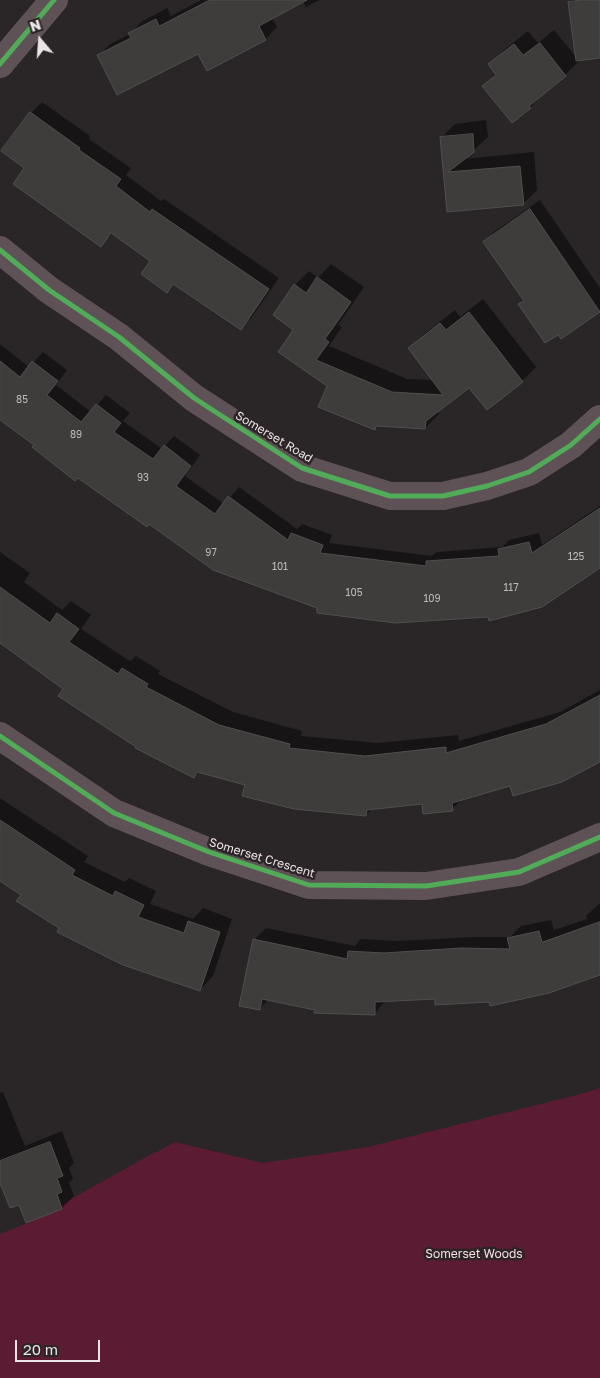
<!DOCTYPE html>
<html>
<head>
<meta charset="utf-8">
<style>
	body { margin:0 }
	#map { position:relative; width:600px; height:1378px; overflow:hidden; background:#2a2627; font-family:"Golos Text",sans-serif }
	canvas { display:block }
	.north { position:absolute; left:15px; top:15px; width:50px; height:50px; -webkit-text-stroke:4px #2c2426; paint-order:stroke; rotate:342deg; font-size:14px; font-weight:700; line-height:20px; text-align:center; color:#eae5e6 }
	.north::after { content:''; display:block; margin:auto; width:18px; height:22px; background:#eae5e6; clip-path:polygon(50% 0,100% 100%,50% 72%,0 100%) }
	.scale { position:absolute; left:15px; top:1340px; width:85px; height:22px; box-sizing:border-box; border:2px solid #eae5e6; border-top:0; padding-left:6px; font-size:15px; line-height:18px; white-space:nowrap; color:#eae5e6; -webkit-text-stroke:4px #2c2426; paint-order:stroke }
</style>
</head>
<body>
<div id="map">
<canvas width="600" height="1378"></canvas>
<div class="north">N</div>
<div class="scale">20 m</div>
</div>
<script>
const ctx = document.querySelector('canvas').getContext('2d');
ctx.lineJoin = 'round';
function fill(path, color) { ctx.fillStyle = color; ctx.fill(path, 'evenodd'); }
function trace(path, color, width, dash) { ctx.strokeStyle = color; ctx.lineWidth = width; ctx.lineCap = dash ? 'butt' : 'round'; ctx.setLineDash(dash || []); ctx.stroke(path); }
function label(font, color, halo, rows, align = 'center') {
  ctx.font = font + ' "Golos Text",sans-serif'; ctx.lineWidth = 5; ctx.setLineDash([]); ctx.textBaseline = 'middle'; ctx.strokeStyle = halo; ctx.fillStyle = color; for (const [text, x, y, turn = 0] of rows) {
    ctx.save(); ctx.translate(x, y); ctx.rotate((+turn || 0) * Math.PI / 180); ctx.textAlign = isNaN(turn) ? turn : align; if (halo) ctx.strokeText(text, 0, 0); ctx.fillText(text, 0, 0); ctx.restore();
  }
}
const green = new Path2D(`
	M 600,1088 L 600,1378 L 0,1378 L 0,1234 L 30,1222 L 155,1152 L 157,1152 L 175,1142 L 263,1163 L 368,1147 L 581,1094 Z`);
const shadow = new Path2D(`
	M 201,0 L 320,0 L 306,7 L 303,1 L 272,17 L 277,27 L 266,39 L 208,69 L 199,52 L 99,55 L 110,44 L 130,34 L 141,22 L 167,8 L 171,16 Z
	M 571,0 L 600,0 L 600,57 L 578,60 L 579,61 L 565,75 L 543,93 L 530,108 L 484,86 L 496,73 L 490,65 L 503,51 L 528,31 L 538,43 L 554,30 L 577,58 L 569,2 Z
	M 42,102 L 90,136 L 89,139 L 131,168 L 126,175 L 161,201 L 164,199 L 279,278 L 252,317 L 241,328 L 175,283 L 167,291 L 152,260 L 113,233 L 101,245 L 26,168 L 31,113 Z
	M 486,120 L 488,137 L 464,159 L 534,152 L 537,190 L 523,204 L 448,211 L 441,138 L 455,124 Z
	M 540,200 L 600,288 L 600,310 L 561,337 L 520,305 L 525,300 L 485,242 L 494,232 Z
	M 331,264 L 364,287 L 338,325 L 342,327 L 329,346 L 407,379 L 433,380 L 409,348 L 423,335 L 455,310 L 460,317 L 483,299 L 536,367 L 522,381 L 470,386 L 439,409 L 439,414 L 425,428 L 378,425 L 374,429 L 328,385 L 295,329 L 295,285 L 309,271 L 318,278 Z
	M 0,344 L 29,367 L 43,352 L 67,370 L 56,385 L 91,412 L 106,395 L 130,413 L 123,421 L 162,449 L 174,436 L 200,455 L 185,476 L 224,504 L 239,487 L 297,529 L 302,524 L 332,535 L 329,543 L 432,556 L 437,552 L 502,547 L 509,540 L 539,533 L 542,545 L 600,506 L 600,567 L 489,616 L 319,607 L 149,522 L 0,418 Z
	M 0,552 L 30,573 L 24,582 L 62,610 L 71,601 L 91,615 L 81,629 L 130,661 L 136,656 L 160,671 L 158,674 L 233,712 L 302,731 L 301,736 L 378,743 L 458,735 L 459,741 L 560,712 L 600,690 L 600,760 L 463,798 L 452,809 L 423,803 L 373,808 L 366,815 L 199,772 L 194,777 L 65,689 L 0,642 Z
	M 0,798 L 88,856 L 84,862 L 125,882 L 129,878 L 156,891 L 150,904 L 193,919 L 203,908 L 232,919 L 213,976 L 200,990 L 60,928 L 22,894 L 0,879 Z
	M 600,903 L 600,974 L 436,998 L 386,1000 L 374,1014 L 316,1009 L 269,999 L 259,1009 L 254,940 L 266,928 L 355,946 L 361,939 L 397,941 L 474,937 L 510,937 L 521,926 L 551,920 L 554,930 L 587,919 L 586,916 Z
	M 3,1092 L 25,1146 L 62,1131 L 74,1163 L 69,1168 L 73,1179 L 69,1183 L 74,1196 L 62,1208 L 26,1221 L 20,1203 L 0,1179 L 0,1093 Z`);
const building = new Path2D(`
	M 210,0 L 307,0 L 259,26 L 266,40 L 207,71 L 198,54 L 117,95 L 97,55 L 131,38 L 128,33 L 156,19 L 159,26 Z
	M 582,0 L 600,0 L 600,58 L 576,61 L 568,2 Z
	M 540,43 L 566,76 L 529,106 L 531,108 L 512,123 L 482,86 L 496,75 L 488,64 L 514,44 L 523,55 Z
	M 30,112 L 80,148 L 79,150 L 121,179 L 116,186 L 150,212 L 152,209 L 269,289 L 241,330 L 173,284 L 167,293 L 141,274 L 150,261 L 111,233 L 101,247 L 13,184 L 24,168 L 1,151 Z
	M 473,134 L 474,152 L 448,172 L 520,166 L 524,205 L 447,212 L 440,137 Z
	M 530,209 L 600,312 L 561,339 L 558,335 L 545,343 L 518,304 L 524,301 L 483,242 Z
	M 317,277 L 351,302 L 325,339 L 329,342 L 316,360 L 392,392 L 443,395 L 408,348 L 440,323 L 446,330 L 469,312 L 523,382 L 487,410 L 469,388 L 426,421 L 425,429 L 376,426 L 375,430 L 318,407 L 327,386 L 278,352 L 293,330 L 273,315 L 294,284 L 306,293 Z
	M 0,361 L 20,377 L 32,361 L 58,381 L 47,395 L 81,422 L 96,404 L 121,423 L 114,432 L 153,459 L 164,445 L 191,466 L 176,486 L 215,514 L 228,496 L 288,540 L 291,533 L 323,545 L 320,553 L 426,566 L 426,561 L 499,556 L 498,549 L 529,542 L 532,553 L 600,508 L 600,568 L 542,607 L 489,621 L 488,617 L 395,623 L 317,613 L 317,608 L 213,570 L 149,524 L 147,527 L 78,478 L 75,481 L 32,447 L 34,445 L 0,420 Z
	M 0,587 L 50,623 L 57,613 L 79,629 L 69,642 L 118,674 L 122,668 L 148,684 L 146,687 L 219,725 L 290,744 L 289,748 L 365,756 L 446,747 L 446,753 L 546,724 L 600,695 L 600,762 L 562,782 L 513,796 L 510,786 L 452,803 L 453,811 L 423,814 L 422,804 L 367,810 L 366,816 L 294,809 L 242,796 L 245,785 L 197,772 L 194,778 L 135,748 L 136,747 L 58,696 L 63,689 L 0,643 Z
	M 0,820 L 75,870 L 72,875 L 113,896 L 115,891 L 144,905 L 138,917 L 184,933 L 188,921 L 220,932 L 200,991 L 123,965 L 57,932 L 59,928 L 16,901 L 21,895 L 0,881 Z
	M 600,922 L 600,975 L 549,993 L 490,1006 L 489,1002 L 435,1005 L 435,999 L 375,1002 L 375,1015 L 314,1013 L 315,1010 L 262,999 L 260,1010 L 239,1006 L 253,939 L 347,959 L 348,951 L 384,953 L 461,948 L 510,949 L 507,938 L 539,931 L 542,942 Z
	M 50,1142 L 63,1176 L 57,1178 L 62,1192 L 57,1194 L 62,1209 L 26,1223 L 19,1205 L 10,1208 L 0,1183 L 0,1161 Z`);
const minor = new Path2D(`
	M 0,64 L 54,0
	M 0,250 L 49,290 L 119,337 L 194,398 L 302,468 L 390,496 L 443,496 L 487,486 L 529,472 L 571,445 L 600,419
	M 0,736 L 114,813 L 209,852 L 309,885 L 426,886 L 519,872 L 600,837`);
const cycleway = new Path2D(`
	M 0,64 L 54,0
	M 0,250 L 49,290 L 119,337 L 194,398 L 302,468 L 390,496 L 443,496 L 487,486 L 529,472 L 571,445 L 600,419
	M 0,736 L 114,813 L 209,852 L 309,885 L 426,886 L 519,872 L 600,837`);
const numberNames = [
	["85",22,400],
	["89",76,435],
	["93",143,478],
	["97",211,553],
	["125",576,557],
	["101",280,567],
	["117",511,588],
	["105",354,593],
	["109",432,599]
];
const streetNames = [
	["Somerset Road",274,437,31],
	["Somerset Crescent",262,858,17]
];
const parkNames = [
	["Somerset Woods",474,1254]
];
fill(green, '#5b1c33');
fill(shadow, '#0007');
fill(building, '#3e3d3c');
trace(building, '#4f4f4e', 1);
trace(minor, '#5f5256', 28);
trace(cycleway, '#51ab58', 5);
label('10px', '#bfbbbc', null, numberNames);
label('12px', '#eae5e6', '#2c2426', streetNames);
label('12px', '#f6dde2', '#2c2426', parkNames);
</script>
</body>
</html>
